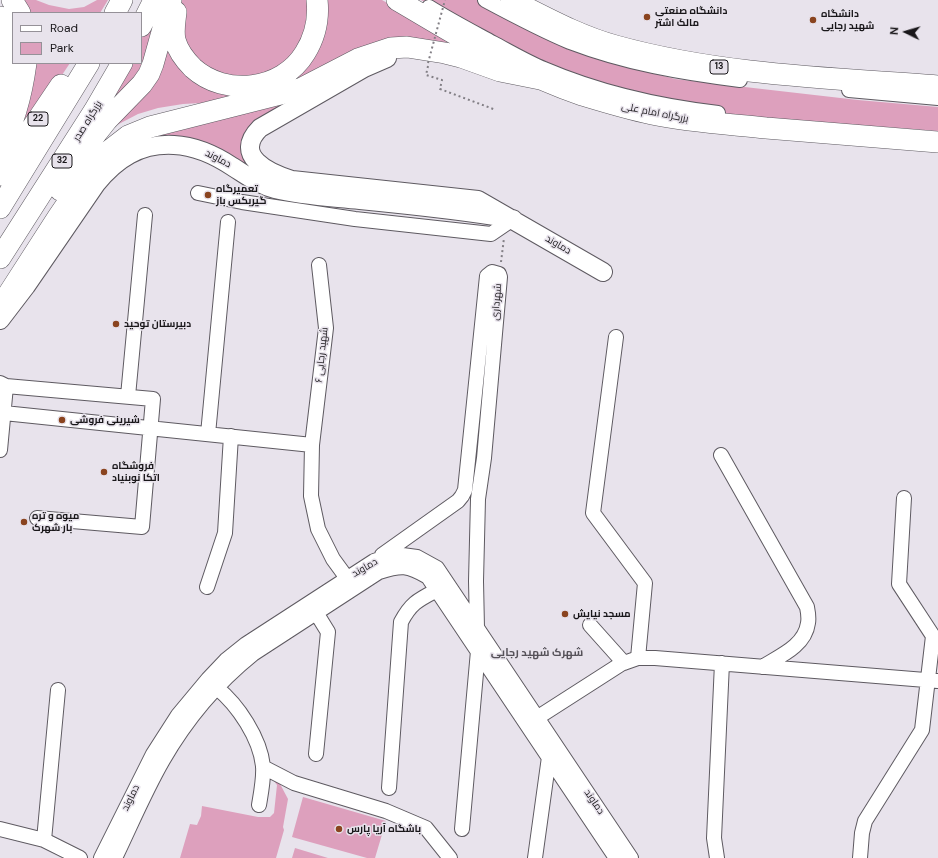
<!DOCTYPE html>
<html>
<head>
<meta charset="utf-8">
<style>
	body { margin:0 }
	#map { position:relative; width:938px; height:858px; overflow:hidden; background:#e8e3ec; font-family:"DM Sans",sans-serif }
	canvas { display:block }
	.legend { position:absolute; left:12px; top:12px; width:130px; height:52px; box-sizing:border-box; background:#e8e3ec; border:1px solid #959198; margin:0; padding:5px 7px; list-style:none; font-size:12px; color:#19171a }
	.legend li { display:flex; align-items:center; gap:8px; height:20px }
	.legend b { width:20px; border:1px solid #959198 }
	.north { position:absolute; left:886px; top:12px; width:40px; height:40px; -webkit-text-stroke:3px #e8e3ec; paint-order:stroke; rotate:275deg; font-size:11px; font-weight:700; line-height:16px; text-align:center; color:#19171a }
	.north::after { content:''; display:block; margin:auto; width:14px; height:18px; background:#19171a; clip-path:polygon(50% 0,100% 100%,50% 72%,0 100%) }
</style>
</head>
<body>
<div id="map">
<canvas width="938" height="858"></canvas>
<ul class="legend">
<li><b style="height:5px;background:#fff"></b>Road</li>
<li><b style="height:11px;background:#dda0bd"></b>Park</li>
</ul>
<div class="north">N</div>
</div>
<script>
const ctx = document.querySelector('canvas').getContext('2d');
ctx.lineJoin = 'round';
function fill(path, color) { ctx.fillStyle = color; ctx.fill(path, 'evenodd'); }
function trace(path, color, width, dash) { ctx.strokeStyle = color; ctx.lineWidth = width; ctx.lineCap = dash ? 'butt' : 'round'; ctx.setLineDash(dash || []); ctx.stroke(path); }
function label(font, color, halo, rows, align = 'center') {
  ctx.font = font + ' "DM Sans",Cairo,sans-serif'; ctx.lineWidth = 3; ctx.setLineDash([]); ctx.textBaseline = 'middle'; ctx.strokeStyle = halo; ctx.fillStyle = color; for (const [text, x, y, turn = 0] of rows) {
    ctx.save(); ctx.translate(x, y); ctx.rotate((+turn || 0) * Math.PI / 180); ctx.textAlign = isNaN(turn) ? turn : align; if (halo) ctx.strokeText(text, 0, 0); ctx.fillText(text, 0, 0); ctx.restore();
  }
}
const green = new Path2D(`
	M 16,0 L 36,0 L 49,5 L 69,9 L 84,7 L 97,0 L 108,0 L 100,13 L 24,13 Z
	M 159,0 L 141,79 L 102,107 L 127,63 L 141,63 L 141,35 Z
	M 175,0 L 190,71 L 278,82 L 322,0 L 382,0 L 502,68 L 424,43 L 316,74 L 236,101 L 183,104 L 158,108 L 138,114 L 115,126 L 144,87 Z
	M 181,0 L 313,0 L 309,37 L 283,70 L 232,82 L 187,54 Z
	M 421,0 L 481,0 L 575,49 L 600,59 L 675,79 L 858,100 L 938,107 L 938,131 L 678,112 L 565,74 L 474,28 Z
	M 30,63 L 70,63 L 48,96 L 10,138 Z
	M 299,93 L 244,140 L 293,189 L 184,142 L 123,144 Z
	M 274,781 L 279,782 L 288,799 L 283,827 L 284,830 L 276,858 L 180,858 L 190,824 L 197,825 L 201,816 L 202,806 L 258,817 L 270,817 L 274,813 L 277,785 Z
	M 303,797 L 386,821 L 375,858 L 367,858 L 292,837 Z
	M 295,848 L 328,858 L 292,858 Z`);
const path = new Path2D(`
	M 428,66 L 426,75 L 442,80 L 440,89 L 496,110
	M 501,262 L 504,238`);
const minor = new Path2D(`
	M 485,0 C 513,15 541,30 570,42 C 625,63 682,73 740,80
	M 429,7 C 450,20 471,31 493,43 C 510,52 527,62 544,69 C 600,93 658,106 718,113
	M 849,90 L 938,98
	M 198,193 L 242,202 L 355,219 L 491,234 L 513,219
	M 319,265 L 326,328 L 312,445 L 311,496 L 318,529 L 333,559 L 352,585
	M 616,337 L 593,513 L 645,583 L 638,658
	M 0,383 L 6,386 L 153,399 L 142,527 L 37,518
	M 128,396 L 145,215
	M 0,407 L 4,413 L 312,445
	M 208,434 L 228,222
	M 0,450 L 6,386
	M 721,455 L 807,607 C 808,612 809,618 808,623 C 805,646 780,656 762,667
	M 382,555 L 458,501 L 462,496 L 465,490 L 487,276 L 492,272 L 499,274 L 500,277 L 484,458 L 478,499 L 476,581 L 477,628
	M 207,587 L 225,533 L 231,436
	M 312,606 L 328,632 L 316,754
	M 590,625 L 624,663
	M 217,688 C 238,705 260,738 263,766 C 264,778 261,793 259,805
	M 529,723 L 621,664 L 638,658 L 655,658 L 938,681
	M 263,767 L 294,783 L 386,811 L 426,828 L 450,858
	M 389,788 L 401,622 C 411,603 418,600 437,590
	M 0,829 L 44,840 L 80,858
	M 462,829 L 478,651
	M 44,840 L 58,690
	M 101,858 L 153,754 L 178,715 L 208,679 L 226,660 L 246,644 L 374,561 L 395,554 L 417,557 L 437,568 L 631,858
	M 115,858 C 131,825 145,791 163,760 C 186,720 217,683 253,654 L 379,572 C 402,565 407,565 428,577 L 616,858
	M 535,858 L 549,757 L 552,755
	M 717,858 L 714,838 L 722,663
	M 860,858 L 862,833 L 865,821 L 922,730 L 933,636 L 899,584 L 904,498`);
const major = new Path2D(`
	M 387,58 L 364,68 L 260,128 C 232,156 269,173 292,180 L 478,200 L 603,272
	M 0,320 L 26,286 L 96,184 C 116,159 140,143 174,145 C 195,146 215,155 233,167 C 246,175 259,185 275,189 C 303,196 332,197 360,200 C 411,205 462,210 513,219`);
const highway = new Path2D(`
	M 12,0 L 20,13
	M 397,0 C 457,35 516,73 582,95 C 605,102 628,109 652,114 C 690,122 728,124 766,128 C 823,133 881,137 938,142
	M 511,0 C 545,17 579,36 616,46 C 721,75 831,78 938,86
	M 176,12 C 175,21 173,31 175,40 C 178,51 185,60 193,68 C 225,97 282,91 305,53 C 315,37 319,18 317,0
	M 115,13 L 122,0
	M 0,17 C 13,50 12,86 0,119
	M 141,26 L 154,0
	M 0,148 C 15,122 22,93 26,63
	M 0,175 L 61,85
	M 60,190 L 88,144 L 107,120 L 142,84 L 149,74 L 153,64 L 171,0
	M 0,208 L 89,63
	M 0,258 L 94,111 L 122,63
	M 0,307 L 58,217 L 97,160 L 128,136 L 150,127 L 300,89 L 358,59 L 391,48 L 407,47 L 445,53 L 461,57 L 500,71 L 540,79`);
const pathBridge = new Path2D(`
	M 428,63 L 445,0`);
const markers = [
	[647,17,4,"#8a441f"],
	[813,20,4,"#8a441f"],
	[208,195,4,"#8a441f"],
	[116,324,4,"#8a441f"],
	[62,420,4,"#8a441f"],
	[104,472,4,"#8a441f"],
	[24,522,4,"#8a441f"],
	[565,614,4,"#8a441f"],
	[339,829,4,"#8a441f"]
];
const shields = [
	[719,67,18],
	[38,119,20],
	[62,161,20]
];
const shieldNames = [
	["13",719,67],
	["22",38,119],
	["32",62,161]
];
const poiNames = [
	["دانشگاه صنعتی",655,11],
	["مالک اشتر",655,23],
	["دانشگاه",821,14],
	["شهید رجایی",821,26],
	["تعمیرگاه",216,189],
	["گیربکس باز",216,201],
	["دبیرستان توحید",124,324],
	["شیرینی فروشی",70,420],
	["فروشگاه",112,466],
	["اتکا نوبنیاد",112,478],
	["میوه و تره",32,516],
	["بار شهرک",32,528],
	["مسجد نیایش",573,614],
	["باشگاه آریا پارس",347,829]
];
const streetNames = [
	["بزرگراه امام علی",655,113,11],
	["بزرگراه صدر",88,121,-58],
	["دماوند",218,159,27],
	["دماوند",558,245,30],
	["شهرداری",497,302,-85],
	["شهید رجایی ۶",322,355,-84],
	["دماوند",365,568,-30],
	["دماوند",131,798,-64],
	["دماوند",594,802,56]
];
const neighbourhoodNames = [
	["شهرک شهید رجایی",537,653]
];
fill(green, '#dda0bd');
trace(minor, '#5e5a61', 16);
trace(major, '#5e5a61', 20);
trace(highway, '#5e5a61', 22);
trace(path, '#827f85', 2, [2, 3]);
trace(minor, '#fff', 14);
trace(major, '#fff', 18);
trace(highway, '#fff', 21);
trace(pathBridge, '#827f85', 2, [2, 3]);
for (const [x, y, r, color] of markers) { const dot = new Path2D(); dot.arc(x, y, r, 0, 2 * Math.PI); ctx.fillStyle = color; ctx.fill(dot); trace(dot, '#e8e3ec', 1.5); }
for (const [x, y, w] of shields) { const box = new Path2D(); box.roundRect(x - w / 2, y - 7, w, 14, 3); ctx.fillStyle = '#e8e3ec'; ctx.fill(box); trace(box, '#19171a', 1); }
label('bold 9px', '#19171a', null, shieldNames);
label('bold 10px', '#19171a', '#e8e3ec', poiNames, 'left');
label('10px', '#19171a', '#e8e3ec', streetNames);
label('bold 11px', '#565259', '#e8e3ec', neighbourhoodNames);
</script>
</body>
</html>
